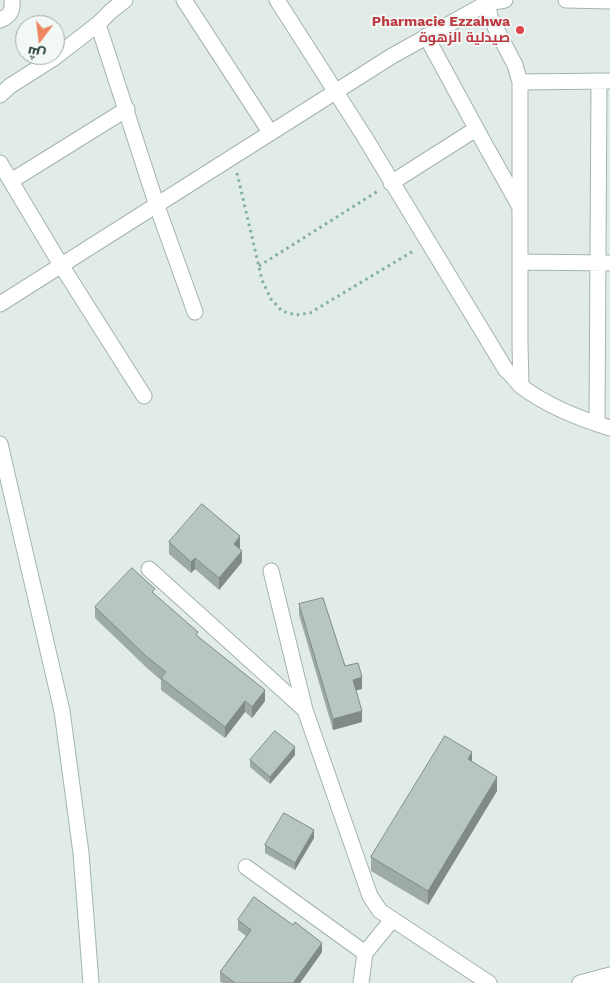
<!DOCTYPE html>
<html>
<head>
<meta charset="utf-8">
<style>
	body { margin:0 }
	#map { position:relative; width:610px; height:983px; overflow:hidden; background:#e1ebe7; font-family:"Work Sans",Cairo,sans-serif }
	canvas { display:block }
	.north { position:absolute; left:15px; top:15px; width:50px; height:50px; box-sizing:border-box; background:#f2f8f5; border:1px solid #9faca8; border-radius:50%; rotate:195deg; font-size:14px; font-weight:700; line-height:20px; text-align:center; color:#223b35 }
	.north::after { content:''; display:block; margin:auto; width:18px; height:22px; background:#ed865e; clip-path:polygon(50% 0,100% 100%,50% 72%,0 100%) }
</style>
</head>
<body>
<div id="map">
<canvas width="610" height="983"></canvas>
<div class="north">ش</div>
</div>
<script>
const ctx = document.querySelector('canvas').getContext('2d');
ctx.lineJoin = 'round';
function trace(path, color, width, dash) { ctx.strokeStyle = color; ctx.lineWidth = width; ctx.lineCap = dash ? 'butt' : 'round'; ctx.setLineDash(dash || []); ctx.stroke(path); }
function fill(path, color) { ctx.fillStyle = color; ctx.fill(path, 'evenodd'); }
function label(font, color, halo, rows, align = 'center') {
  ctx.font = font + ' "Work Sans",Cairo,sans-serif'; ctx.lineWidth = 4; ctx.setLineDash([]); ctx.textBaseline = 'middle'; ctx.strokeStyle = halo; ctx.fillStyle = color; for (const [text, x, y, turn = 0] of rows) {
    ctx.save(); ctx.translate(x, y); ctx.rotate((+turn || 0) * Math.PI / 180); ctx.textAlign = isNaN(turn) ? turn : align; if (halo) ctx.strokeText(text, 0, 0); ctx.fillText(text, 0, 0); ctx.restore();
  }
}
const path = new Path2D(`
	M 237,173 L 262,280 L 271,299 L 282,311 L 296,315 L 310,313 L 415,250
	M 259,266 L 378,191`);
const street = new Path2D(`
	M 184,0 L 270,132
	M 277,0 L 364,136 L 506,370 C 512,375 517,382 522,387 C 548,406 580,419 610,428
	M 487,0 L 490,17 L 515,65 L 520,82 L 520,344 L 521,386
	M 566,0 L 610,1
	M 0,20 C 10,16 13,11 12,0
	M 98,24 L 111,11 L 125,0
	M 426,36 L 483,141 L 520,207
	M 520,82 L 610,81
	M 0,95 L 10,86 L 54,58 L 98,24 L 157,206 L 195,312
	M 0,163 L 61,265 L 144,396
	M 11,181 L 127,109
	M 391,183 L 476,129
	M 520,262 L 610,263
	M 0,304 L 392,56 L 487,3 L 505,0
	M 597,424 L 599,81
	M 149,569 L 305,710 L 370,896 L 380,911 L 489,983
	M 271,571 L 305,710
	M 246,867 L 365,953 L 361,983
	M 365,953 L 392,920
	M 580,983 L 610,975`);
const secondary = new Path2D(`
	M 0,444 L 62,711 L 81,853 L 91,983`);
const wall = new Path2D(`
	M 169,542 L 240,548 L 239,548 L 242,562 L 219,590 L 195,569 L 191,573 L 169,554 Z
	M 155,595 L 265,701 L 252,718 L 245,712 L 225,738 L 161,690 L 161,680 L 147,668 L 95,618 L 95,607 Z
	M 299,604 L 362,689 L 356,690 L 362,722 L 333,730 L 299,615 Z
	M 295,755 L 270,784 L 250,767 L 250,760 Z
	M 472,762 L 497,791 L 428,905 L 371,871 L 371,857 Z
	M 314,838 L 295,870 L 265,853 L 265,845 Z
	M 238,920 L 322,952 L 300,983 L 222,983 L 220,981 L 220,972 L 246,936 L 238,930 Z`);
const shadedWall = new Path2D(`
	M 240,536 L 240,548 L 234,555 L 234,544 Z
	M 242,551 L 242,562 L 219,590 L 219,578 Z
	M 195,558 L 195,569 L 191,573 L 191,562 Z
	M 362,677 L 362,689 L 353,691 L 353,680 Z
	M 265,690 L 265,701 L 252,718 L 252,707 Z
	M 245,701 L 245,712 L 225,738 L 225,727 Z
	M 362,711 L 362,722 L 333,730 L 333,719 Z
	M 295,747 L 295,755 L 270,784 L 270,777 Z
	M 472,752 L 472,766 L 468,759 Z
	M 497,777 L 497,791 L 428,905 L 428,891 Z
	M 314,830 L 314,838 L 295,870 L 295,863 Z
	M 322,943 L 322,952 L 300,983 L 293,983 Z`);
const building = new Path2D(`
	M 202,504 L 240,536 L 234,544 L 242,551 L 219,578 L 195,558 L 191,562 L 169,542 Z
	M 132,568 L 155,589 L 152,592 L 198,632 L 196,635 L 265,690 L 252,707 L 245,701 L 225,727 L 161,678 L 166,672 L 147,657 L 95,607 Z
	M 323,598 L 345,666 L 358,663 L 362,677 L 353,680 L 362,711 L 333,719 L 299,604 Z
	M 275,731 L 295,747 L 270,777 L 250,760 Z
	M 445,736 L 472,752 L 468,759 L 497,777 L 428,891 L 371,857 Z
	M 284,813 L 314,830 L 295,863 L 265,845 Z
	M 254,897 L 293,925 L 295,922 L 322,943 L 293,983 L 235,983 L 220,972 L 251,930 L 238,920 Z`);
const markers = [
	[520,30,5,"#e0444e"]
];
const healthNames = [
	["Pharmacie Ezzahwa",510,22],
	["صيدلية الزهوة",510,38]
];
trace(street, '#a4b3ae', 17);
trace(secondary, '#a0b7af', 17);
trace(path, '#83aea2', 3, [2.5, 4]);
trace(street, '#fff', 15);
trace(secondary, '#fff', 15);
fill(wall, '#9daaa5');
fill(shadedWall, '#808b86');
fill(building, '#b7c6c0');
trace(building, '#808b86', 1);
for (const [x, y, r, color] of markers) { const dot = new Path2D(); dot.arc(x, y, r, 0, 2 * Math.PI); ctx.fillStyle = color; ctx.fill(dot); trace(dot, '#f2f8f5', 2); }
label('bold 14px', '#be3a42', '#f2f8f5', healthNames, 'right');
</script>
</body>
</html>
